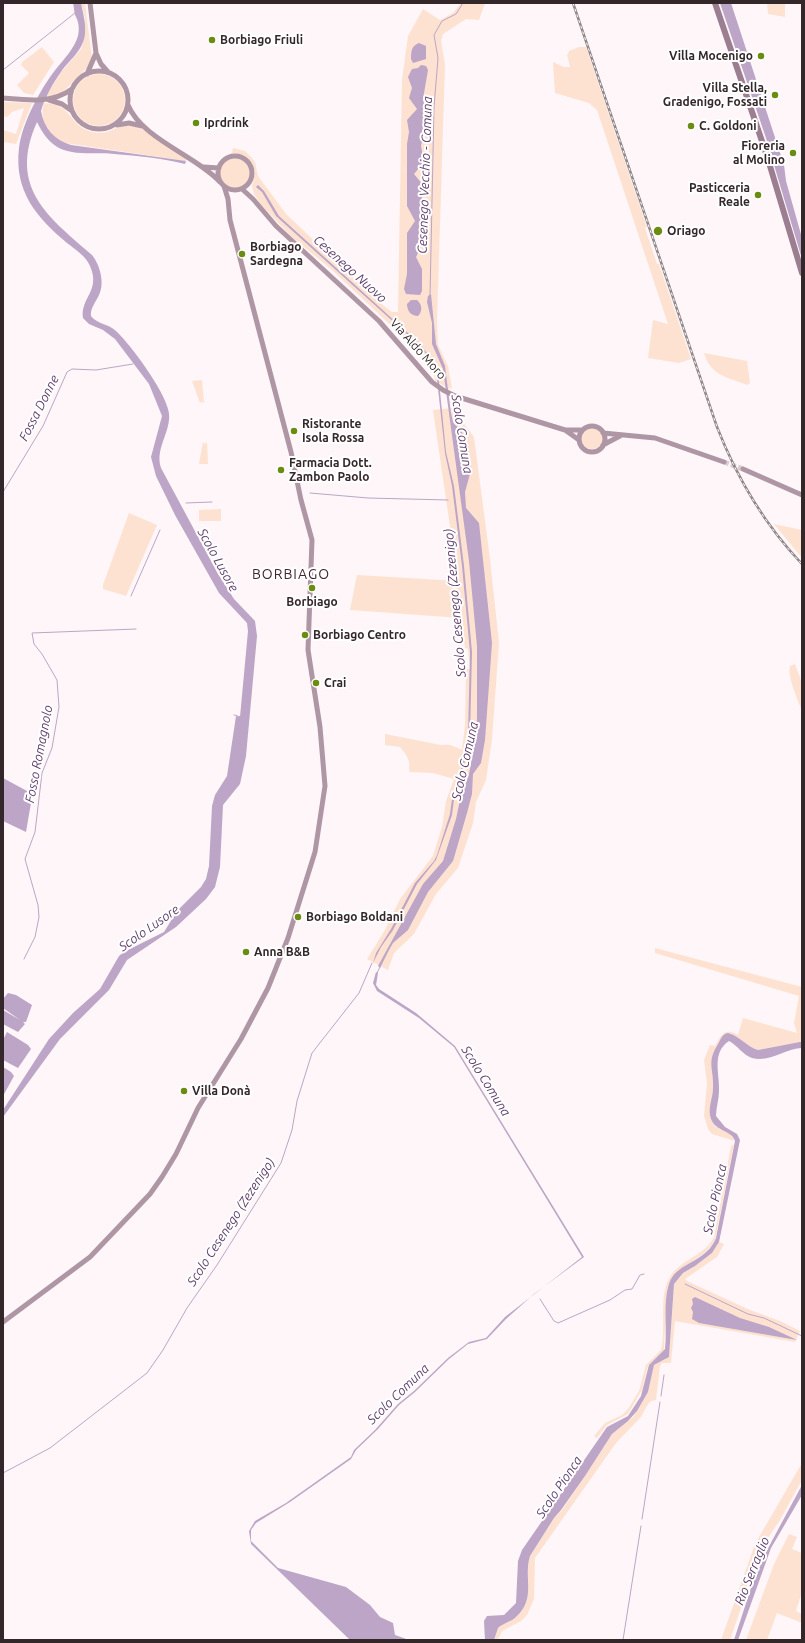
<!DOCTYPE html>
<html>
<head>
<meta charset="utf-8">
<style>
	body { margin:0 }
	#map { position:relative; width:805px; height:1643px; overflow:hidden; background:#fef6f8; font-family:Ubuntu,sans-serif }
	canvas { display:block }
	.frame { position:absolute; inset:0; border:4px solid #34272a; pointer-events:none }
</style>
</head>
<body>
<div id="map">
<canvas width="805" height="1643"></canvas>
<div class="frame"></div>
</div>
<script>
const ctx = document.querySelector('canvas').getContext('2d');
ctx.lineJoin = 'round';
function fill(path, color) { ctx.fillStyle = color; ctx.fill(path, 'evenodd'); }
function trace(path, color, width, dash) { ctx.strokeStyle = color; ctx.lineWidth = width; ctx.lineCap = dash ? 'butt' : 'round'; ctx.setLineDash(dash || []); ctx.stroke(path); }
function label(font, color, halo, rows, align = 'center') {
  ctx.font = font + ' Ubuntu,sans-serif'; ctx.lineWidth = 4; ctx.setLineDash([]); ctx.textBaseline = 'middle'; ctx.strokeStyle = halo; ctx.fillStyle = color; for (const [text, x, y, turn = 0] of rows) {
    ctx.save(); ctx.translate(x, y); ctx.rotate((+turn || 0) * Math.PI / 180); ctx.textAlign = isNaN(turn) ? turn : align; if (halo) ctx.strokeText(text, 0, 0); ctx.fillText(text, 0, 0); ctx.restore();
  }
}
const green = new Path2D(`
	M 81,3 L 85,3 L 92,59 L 88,67 L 62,93 L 45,97 L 62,71 L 81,49 L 83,43 L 85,18 Z
	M 461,3 L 485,3 L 479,20 L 466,19 L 443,34 L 441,41 L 445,65 L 437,321 L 438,345 L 448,366 L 452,388 L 449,388 L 450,390 L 435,380 L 434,374 L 401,335 L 331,269 L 293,238 L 261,205 L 254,194 L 252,186 L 255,173 L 253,164 L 245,156 L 232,153 L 233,148 L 245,151 L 250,156 L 255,162 L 258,176 L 286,214 L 379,302 L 392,312 L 398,312 L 402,80 L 408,36 L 423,9 L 440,20 L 453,13 Z
	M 767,3 L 785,3 L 785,17 L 768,14 Z
	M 42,47 L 54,62 L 33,95 L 24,93 L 17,85 L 29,73 L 21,65 L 22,62 Z
	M 579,47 L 586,47 L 647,227 L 645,228 L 657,264 L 659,264 L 691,359 L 679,363 L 648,358 L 653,320 L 668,324 L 597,110 L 589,103 L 555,93 L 553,62 L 564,67 L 570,67 L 567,55 L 569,51 Z
	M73 100a26 26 0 1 1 52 0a26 26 0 1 1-52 0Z
	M 3,102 L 32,103 L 16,144 L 3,142 L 3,130 L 16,134 L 24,108 L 12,112 L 7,117 L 3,116 Z
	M 44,103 C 73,104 67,123 89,131 C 107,137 110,128 125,126 C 143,123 171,148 186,159 L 186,161 L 65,143 C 50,136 38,120 44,103 Z
	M219 173a16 16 0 1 1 32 0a16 16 0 1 1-32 0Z
	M 704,353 L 747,361 L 750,383 L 747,385 C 727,377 711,376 704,353 Z
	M 202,380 L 204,403 L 203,403 L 203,401 L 200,403 L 192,381 Z
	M 452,408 L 474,437 L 490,559 L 499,643 L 492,739 L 486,780 L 476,802 L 473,823 L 458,868 L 436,894 L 414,934 L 394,953 L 388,970 L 367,959 L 385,930 L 400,899 L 433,856 L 442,827 L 446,801 L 454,779 L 433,773 L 410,772 C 408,768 410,766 409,762 C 408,757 403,750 400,747 L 385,745 L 385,734 L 441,745 C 450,744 454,746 462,750 L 465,725 L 466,669 L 470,669 L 468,649 L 465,648 L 461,618 L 350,610 L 357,575 L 458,581 L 433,410 Z
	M581 438a11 11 0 1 1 22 0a11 11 0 1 1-22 0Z
	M 203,442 L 205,444 L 207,442 L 208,464 L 199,464 Z
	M 221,509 L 221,521 L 199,521 L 199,510 Z
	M 129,513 L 157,525 L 126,596 L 103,589 L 103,585 Z
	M 774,524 L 802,530 L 802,558 Z
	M 795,664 L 802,683 L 802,711 C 798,700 787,677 790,666 Z
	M 655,948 L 802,987 L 802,1042 L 758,1050 C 747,1047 740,1036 728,1033 C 723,1036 721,1039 718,1044 C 706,1063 714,1069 713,1088 C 713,1099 707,1111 712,1122 C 717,1131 733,1131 735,1141 L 712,1134 L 708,1129 L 704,1116 L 707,1083 L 704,1060 L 710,1045 L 715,1046 C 721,1035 725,1027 738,1035 L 743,1018 L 797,1033 L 794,1023 L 799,996 L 655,953 Z
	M 734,1144 L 715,1240 C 702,1263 677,1262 667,1289 L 664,1350 L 648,1366 L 642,1390 L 628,1414 L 607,1425 L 597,1438 L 594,1436 L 605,1423 L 622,1415 L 628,1409 L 639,1391 L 646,1365 L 661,1350 C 667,1326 657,1293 672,1274 C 683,1259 704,1256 714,1237 L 731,1146 Z
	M 719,1242 L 724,1244 L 717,1257 L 685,1279 L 687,1281 L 750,1310 L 780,1321 L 800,1331 L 795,1342 L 675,1321 L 671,1363 L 662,1363 L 660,1366 L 656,1400 L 651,1401 L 648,1404 L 641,1417 L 616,1443 L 535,1558 L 534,1599 L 527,1615 L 521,1621 L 502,1631 L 498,1640 L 494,1640 L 498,1628 C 503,1623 511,1622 516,1617 C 537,1598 523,1578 530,1556 L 554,1518 L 562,1510 L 585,1476 L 612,1434 L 633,1417 L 637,1411 L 648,1392 L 654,1365 L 669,1357 L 674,1284 L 683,1273 L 695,1266 L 712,1253 Z
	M 802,1463 L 802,1480 L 780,1520 L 762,1547 L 730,1640 L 721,1640 L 755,1544 Z
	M 789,1534 L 797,1537 L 792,1549 L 802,1553 L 802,1592 L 796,1611 L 802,1614 L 802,1623 L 777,1613 L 767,1640 L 746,1640 L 774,1564 Z`);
const water = new Path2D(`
	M 73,3 L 81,3 C 83,14 86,22 85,34 C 83,51 70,59 61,72 C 52,85 45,97 41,111 C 44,128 54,140 71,145 L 186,161 L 185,164 C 162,158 138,156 114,154 C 97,152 75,156 59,148 C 48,142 42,132 37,122 C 8,187 47,216 92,255 C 100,265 105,283 99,295 C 96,302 90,308 91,316 C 97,324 109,324 116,331 C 131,345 163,389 168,409 C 174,429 154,447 161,468 L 218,574 L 234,599 L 255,621 L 257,636 L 246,756 L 240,784 L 223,805 L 220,867 L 215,887 L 206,899 L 176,927 L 127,960 L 109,990 L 60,1039 L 3,1117 L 3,1110 L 49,1039 L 73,1013 L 100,989 L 119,956 L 124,952 L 164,932 L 177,911 L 201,887 L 206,879 L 209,866 L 212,806 L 215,795 L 227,776 L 236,716 L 240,717 L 248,631 L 247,623 L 219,593 L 175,515 L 156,476 L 151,457 L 162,416 L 149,384 L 115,339 L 103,330 L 89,324 L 83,318 C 80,298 101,291 90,266 C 86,256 76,250 67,243 C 36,217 14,191 19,148 C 22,123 41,88 56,69 C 64,59 74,49 78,36 C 80,27 78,20 75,15 C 74,12 74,6 73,3 Z
	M 720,3 L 731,3 L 784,165 L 786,181 L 802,238 L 802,259 L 766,138 Z
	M 419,43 L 426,46 L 426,59 L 413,63 L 411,59 C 411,52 411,46 419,43 Z
	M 421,65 L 426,66 L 428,70 L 423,99 L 426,111 L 423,121 L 424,132 L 421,146 L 424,162 L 414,174 L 423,185 L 421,193 L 423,204 L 420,213 L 422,221 L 419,232 L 422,245 L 416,257 L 422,269 L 422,291 L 420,295 L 406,294 L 404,289 L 407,274 L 407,233 L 415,221 L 407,206 L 407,144 L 409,132 L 407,120 L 417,109 L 409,98 L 412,88 L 408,77 L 412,69 L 418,68 Z
	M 258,185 L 264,191 L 279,216 L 419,343 L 435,363 L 438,371 L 446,452 L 454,486 L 464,566 L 472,652 L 470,736 L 461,780 L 454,799 L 452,815 L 436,860 L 417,884 L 393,930 L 381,947 L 373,963 L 376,953 L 391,929 L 415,883 L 434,861 L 437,855 L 450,814 L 452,799 L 459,779 L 468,736 L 470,652 L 462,566 L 452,486 L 445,453 L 436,370 L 433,363 L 418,344 L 276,216 L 262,192 L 256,187 Z
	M 431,294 L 436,344 L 445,366 L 451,413 L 453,422 L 465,436 L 468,444 L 471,470 L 465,492 L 466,508 L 479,523 L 492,643 L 485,740 L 481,763 L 473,774 L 472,794 L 467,813 L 453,861 L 428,892 L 408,930 L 393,943 L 389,950 L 380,968 L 378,966 L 423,884 L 443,861 L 456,819 L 460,800 L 469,774 L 474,747 L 477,719 L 477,646 L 469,561 L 443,369 L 432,344 L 432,323 L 427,302 L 428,296 Z
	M 411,300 L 417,300 C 422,304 423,311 418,316 C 411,316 407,311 407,304 Z
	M 3,778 L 27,791 L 32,797 L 26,832 L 3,821 Z
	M 376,972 L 378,973 L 376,985 L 379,989 L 416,1013 L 455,1046 L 584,1257 L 534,1294 L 506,1319 L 487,1339 L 468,1344 L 449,1359 L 415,1392 L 399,1405 L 378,1429 L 356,1450 L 351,1459 L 290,1502 L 256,1523 L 251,1530 L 251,1541 L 278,1568 L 346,1587 L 370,1605 L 380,1617 L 393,1623 L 395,1635 L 409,1640 L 350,1640 L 251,1544 L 249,1531 L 255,1521 L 286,1503 L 351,1457 L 354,1450 L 375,1430 L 398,1404 L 414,1391 L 448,1358 L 469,1342 L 486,1338 L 505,1317 L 582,1257 L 454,1047 L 419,1018 L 377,991 L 373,983 Z
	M 8,993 L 16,995 L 32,1005 L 26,1022 L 23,1022 L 25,1024 L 18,1032 L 3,1024 L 3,1010 L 20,1020 L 3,1008 L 3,999 Z
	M 7,1032 L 28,1045 L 31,1049 L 18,1068 L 3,1060 L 3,1040 Z
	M 728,1033 C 740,1036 747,1047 758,1050 L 800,1042 L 802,1042 L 802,1048 C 786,1048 770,1063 752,1058 C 743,1055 737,1045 729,1041 C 711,1053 720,1074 719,1091 C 719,1099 716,1108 716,1116 L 725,1127 L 737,1134 L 740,1140 L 719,1242 L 712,1253 L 695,1266 L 683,1273 L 674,1284 L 669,1357 L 654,1365 L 648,1392 L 637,1411 L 628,1421 L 612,1434 L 585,1476 L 561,1510 L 554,1518 L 530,1556 C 523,1578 537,1598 516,1617 C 511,1622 503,1623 498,1628 L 494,1640 L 485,1640 L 484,1621 L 487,1616 L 504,1615 L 516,1603 L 518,1561 L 522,1550 L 607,1427 L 628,1416 L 641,1396 L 649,1365 L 665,1349 C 668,1329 661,1292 673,1276 C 685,1261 707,1260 716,1238 L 735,1141 C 733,1131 715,1131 711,1119 C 707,1109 713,1098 713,1088 C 714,1068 706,1063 718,1044 C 721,1039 722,1034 728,1033 Z
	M 3,1067 L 11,1072 L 14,1076 L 3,1096 Z
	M 695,1297 L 740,1318 L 769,1327 L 797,1340 L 699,1323 L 692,1319 L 693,1312 L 691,1308 L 693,1304 L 692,1299 Z
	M 802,1485 L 802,1495 L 771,1548 L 738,1640 L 734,1640 L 751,1588 L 766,1552 Z`);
const stream = new Path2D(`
	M 3,70 L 75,13
	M 430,296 L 434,107 L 438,58 L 434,35 L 442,21 L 456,14 L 463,3
	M 3,492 L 43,426 L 67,372 L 72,369 L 96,370 L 133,364
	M 310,493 L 368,498 L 448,500
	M 186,503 L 212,502
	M 131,596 L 160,530
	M 234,715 L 241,717
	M 24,959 L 35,937 L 39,917 L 38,905 L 25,859 L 35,832 L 42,773 L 52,748 L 59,707 L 57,680 L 42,654 L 34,644 L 32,633 L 136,629
	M 377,973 L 380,967
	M 685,1284 L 748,1314 L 764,1318 L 802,1336
	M 540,1299 L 554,1321 L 558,1323 L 610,1300 L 625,1290 L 632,1289 L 640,1275 L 644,1274
	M 661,1396 L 664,1375
	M 3,1473 L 50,1448 L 147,1373 L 163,1350 L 187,1308 L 217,1265 L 281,1163 L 292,1130 L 297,1101 L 312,1053 L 359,993 L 372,963
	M 642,1519 L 660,1402
	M 623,1640 L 641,1526`);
const secondaryTunnel = new Path2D(`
	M 724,462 L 743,469`);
const secondary = new Path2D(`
	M 96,53 L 101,64 L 108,72
	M70 100a29 29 0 1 1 58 0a29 29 0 1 1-58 0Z
	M 87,74 L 96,53 L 90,3
	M 3,98 C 26,100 52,104 72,89
	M 49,100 L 62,104 L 72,111
	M 128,105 C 142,139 195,155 220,182
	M 117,125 L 129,123 L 142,126
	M218 173a17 17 0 1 1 34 0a17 17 0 1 1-34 0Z
	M 204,167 L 219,168
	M 242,189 L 253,199 L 276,226 L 379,321 L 432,382 L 443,390 L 455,396 L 565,430 L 579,440
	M579 439a13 13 0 1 1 26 0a13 13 0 1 1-26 0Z
	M 566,430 L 582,430
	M 603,433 L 655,438 L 724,462
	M 603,445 L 620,436
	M 743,469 L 802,495
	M 3,1322 L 90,1257 L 150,1194 L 162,1177 L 176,1154 L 198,1108 L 241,1039 L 268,988 L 288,938 L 315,852 L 325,786 L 320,727 L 308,650 L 312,540 L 301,500 L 291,452 L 230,220 L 228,199 L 224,186`);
const primary = new Path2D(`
	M 715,3 L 767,156 L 802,273`);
const rail = new Path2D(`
	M 573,3 L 717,427 C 737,478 764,524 802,564`);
const markers = [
	[212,40,4,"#6a8c11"],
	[761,56,4,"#6a8c11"],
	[775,95,4,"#6a8c11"],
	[196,123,4,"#6a8c11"],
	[691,126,4,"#6a8c11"],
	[793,153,4,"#6a8c11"],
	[758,195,4,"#6a8c11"],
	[658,231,5,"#6a8c11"],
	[242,254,4,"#6a8c11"],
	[294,431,4,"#6a8c11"],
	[281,470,4,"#6a8c11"],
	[312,588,4,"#6a8c11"],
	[305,635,4,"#6a8c11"],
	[316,683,4,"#6a8c11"],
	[298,917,4,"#6a8c11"],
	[246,952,4,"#6a8c11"],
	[184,1091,4,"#6a8c11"]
];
const poiNames = [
	["Borbiago Friuli",220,40],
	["Villa Mocenigo",753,56,"right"],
	["Villa Stella,",767,88,"right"],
	["Gradenigo, Fossati",767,102,"right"],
	["Iprdrink",204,123],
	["C. Goldoni",699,126],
	["Fioreria",785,146,"right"],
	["al Molino",785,160,"right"],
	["Pasticceria",750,188,"right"],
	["Reale",750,202,"right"],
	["Oriago",667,231],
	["Borbiago",250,247],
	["Sardegna",250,261],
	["Ristorante",302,424],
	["Isola Rossa",302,438],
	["Farmacia Dott.",289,463],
	["Zambon Paolo",289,477],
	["Borbiago",312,602,"center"],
	["Borbiago Centro",313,635],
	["Crai",324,683],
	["Borbiago Boldani",306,917],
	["Anna B&B",254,952],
	["Villa Donà",192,1091]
];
const streetNames = [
	["Via Aldo Moro",418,349,48]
];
const waterNames = [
	["Cesenego Vecchio - Comuna",425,175,-88],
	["Cesenego Nuovo",350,269,42],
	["Fossa Donne",39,408,-63],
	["Scolo Comuna",462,434,81],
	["Scolo Lusore",218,560,61],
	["Scolo Cesenego (Zezenigo)",455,603,-95],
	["Fosso Romagnolo",39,754,-79],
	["Scolo Comuna",465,761,-77],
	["Scolo Lusore",149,928,-35],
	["Scolo Comuna",486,1081,58],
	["Scolo Pionca",715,1199,-78],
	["Scolo Cesenego (Zezenigo)",231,1222,-57],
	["Scolo Comuna",398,1394,-44],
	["Scolo Pionca",559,1487,-56],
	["Rio Serraglio",752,1571,-68]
];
const quarterNames = [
	["BORBIAGO",291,574]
];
fill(green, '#fee2d1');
fill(water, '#bca5c6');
trace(stream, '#bca5c6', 1);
trace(secondaryTunnel, '#d6cdcf', 5, [5, 2.5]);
trace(secondary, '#af96a5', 5);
trace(primary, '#9c7e91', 6);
trace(rail, '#918688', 2.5);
trace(rail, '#fff', 1, [3]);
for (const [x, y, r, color] of markers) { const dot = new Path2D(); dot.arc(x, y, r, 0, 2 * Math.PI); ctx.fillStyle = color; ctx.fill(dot); trace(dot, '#fff', 1.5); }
label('bold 12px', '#34272a', '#fff', poiNames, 'left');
label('12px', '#34272a', '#fff', streetNames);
label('italic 13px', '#603f6d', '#fff', waterNames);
ctx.letterSpacing = '1px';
label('14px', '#41272d', '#fff', quarterNames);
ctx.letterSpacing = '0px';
</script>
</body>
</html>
